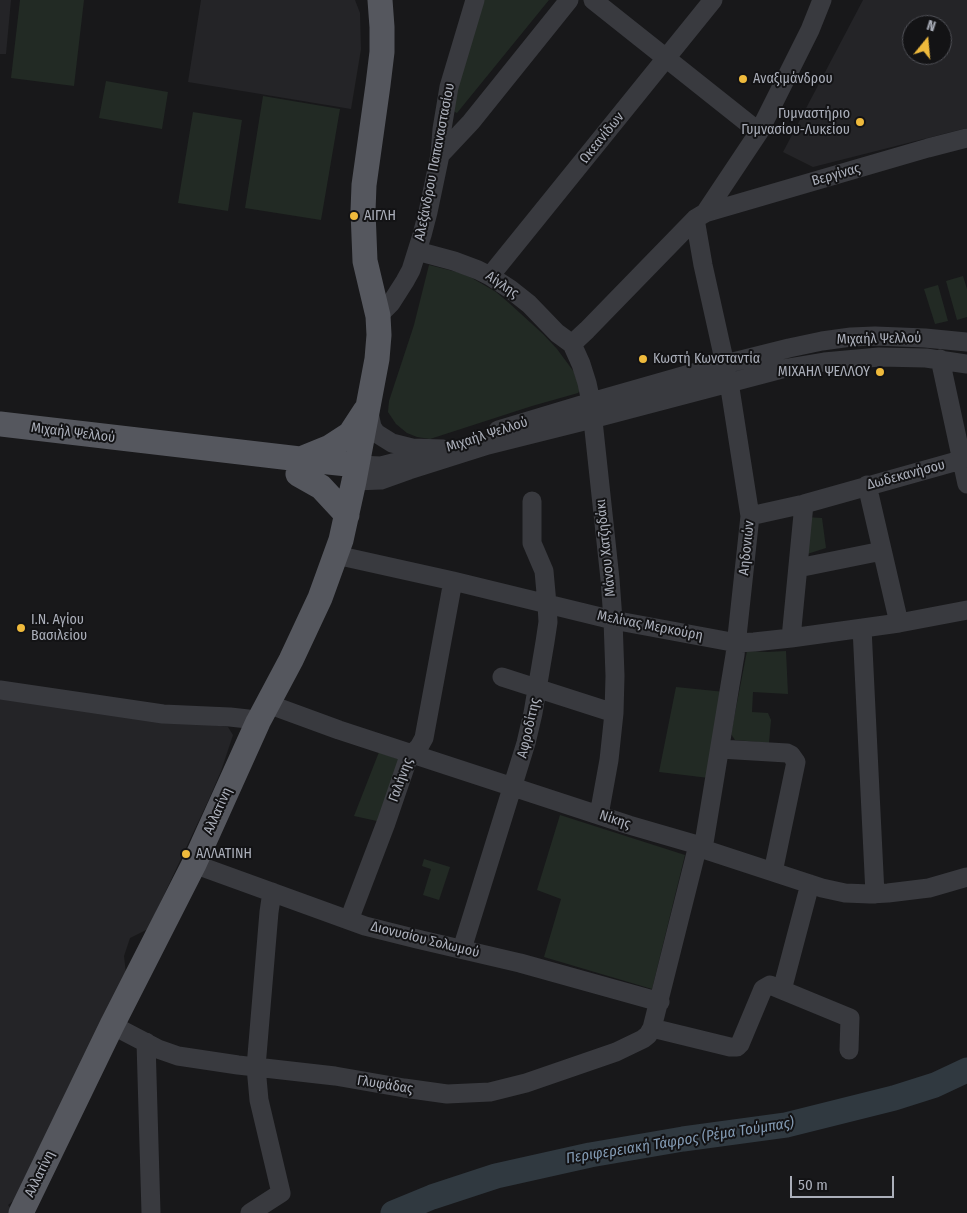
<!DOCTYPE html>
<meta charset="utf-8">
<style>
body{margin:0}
#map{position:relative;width:967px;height:1213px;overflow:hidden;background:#18181a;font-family:"Fira Sans Condensed",sans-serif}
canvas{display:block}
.north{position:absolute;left:902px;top:15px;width:50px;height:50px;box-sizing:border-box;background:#131315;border:1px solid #505157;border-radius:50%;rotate:17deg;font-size:14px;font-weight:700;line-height:20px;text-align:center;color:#abafba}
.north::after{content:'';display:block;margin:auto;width:18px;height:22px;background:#efba3c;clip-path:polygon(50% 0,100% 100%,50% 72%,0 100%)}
.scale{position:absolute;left:790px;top:1176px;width:104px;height:22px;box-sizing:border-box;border:2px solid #abafba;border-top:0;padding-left:6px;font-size:15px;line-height:18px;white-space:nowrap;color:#abafba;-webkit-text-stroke:4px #131315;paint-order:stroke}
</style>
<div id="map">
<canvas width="967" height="1213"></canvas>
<div class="north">N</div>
<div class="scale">50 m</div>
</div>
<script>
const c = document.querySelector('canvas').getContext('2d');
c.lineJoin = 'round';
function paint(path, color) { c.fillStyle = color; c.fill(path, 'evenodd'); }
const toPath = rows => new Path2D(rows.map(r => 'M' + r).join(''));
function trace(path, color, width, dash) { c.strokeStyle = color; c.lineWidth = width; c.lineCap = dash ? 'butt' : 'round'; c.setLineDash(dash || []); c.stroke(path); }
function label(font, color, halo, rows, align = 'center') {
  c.font = font + ' "Fira Sans Condensed",sans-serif'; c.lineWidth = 4; c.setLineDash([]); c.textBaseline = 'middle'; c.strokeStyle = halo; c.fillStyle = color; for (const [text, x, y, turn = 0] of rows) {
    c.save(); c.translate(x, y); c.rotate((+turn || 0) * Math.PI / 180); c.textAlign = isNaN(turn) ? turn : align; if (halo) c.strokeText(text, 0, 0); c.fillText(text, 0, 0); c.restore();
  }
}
const built = toPath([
 [0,0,11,0,6,54,0,54],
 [201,0,355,0,360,13,361,49,351,109,188,82],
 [863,0,967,0,967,128,813,167,783,152],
 [912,25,942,25,942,55,912,55],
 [0,695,228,727,233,735,221,771,209,799,148,929,130,938,124,956,126,974,17,1198,8,1205,12,1210,11,1213,0,1213]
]);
const green = toPath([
 [20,0,84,0,74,86,11,78],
 [479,0,549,0,457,113,451,110],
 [106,81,168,92,162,129,99,118],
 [263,96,340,109,321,220,245,208],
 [193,112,242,120,228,211,178,203],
 [429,265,461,273,472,278,496,292,509,303,543,334,557,349,574,372,580,390,578,393,532,406,430,439,417,437,407,433,396,424,388,412,389,401,414,325],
 [963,276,967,289,967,317,957,320,946,281],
 [938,285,948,321,935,324,924,289],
 [805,517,822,518,826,548,801,556],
 [747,651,767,652,786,651,788,694,753,692,752,712,768,713,771,720,769,743,735,740,731,734],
 [676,687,725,692,709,778,659,772],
 [379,752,403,761,386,823,354,816],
 [560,815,685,855,652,989,544,957,561,899,537,890],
 [424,859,450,867,439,900,423,895,431,869,422,866]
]);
const river = toPath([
 [393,1213,432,1197,496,1176,590,1155,683,1139,786,1125,894,1098,935,1085,967,1070]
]);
const minor = toPath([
 [593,0,759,132],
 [440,155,471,122,569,0],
 [705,213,928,148,967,138],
 [695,219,703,265,729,382,750,516,735,655,703,849],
 [417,251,454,261,478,270,490,276,510,289,529,304,557,333,572,344],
 [490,276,713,0],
 [378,316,391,303,405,281,411,270,422,235,428,212,440,155,442,129,449,87,475,0],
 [572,344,581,364,587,383,591,402,610,579,613,620,615,676,614,713,609,760,599,815],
 [572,344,587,330,695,219,705,213,759,132,810,30,822,0],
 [940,359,967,484],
 [368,408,372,427,376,433,392,443,412,448,443,449],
 [498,430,591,402,725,364,789,348,822,341,851,337,875,336,925,338,967,342],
 [357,465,381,466,408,459],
 [354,481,381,480,409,470,488,445,592,419,782,369,824,362,879,357,926,358,967,364],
 [867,485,899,623],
 [750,516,804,504,961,460],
 [336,555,453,581,613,620,737,643,754,642,791,638,899,623,967,610],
 [798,568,882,551],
 [862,628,875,894],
 [791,638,804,504],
 [502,677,614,713],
 [0,690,163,714,230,717,248,719,258,722],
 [268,704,339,730,629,825,698,845,703,849,822,888,845,893,870,894,888,893,929,888,967,877],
 [720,749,787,753,791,755,796,762,773,872],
 [698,845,652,1028,730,1047,737,1047,740,1044,763,989,770,985,782,990,810,884],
 [194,864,365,926,417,939,520,963,660,1002],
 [349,920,386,823,410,753,415,751,419,747,424,738,453,581],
 [462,949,526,743,533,713,545,642,548,622,547,604,544,571,532,543,532,501],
 [782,990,850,1018,849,1050],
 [112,1025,158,1049,178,1056,238,1065,335,1076,404,1088,447,1094,490,1092,526,1083,616,1052,643,1039,648,1035,652,1028],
 [146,1042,151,1213],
 [250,1213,281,1193,259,1100,256,1067,269,912,272,892]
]);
const major = toPath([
 [0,424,300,459,357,465],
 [303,458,330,447,350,434,365,411],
 [298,474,321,487,347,515],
 [21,1213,112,1025,194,864,258,722,291,660,320,598,341,540,354,481,377,359,379,335,378,316,365,261,363,211,364,185,378,85,382,52,382,27,380,0]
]);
const markers = [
 [743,79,5,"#efba3c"],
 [860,122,5,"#efba3c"],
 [354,216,5,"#efba3c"],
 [643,359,5,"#efba3c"],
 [880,372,5,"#efba3c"],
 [21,628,5,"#efba3c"],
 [186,854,5,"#efba3c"]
];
const poiNames = [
 ["Αναξιμάνδρου",753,79],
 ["Γυμναστήριο",850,114,"right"],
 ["Γυμνασίου-Λυκείου",850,130,"right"],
 ["ΑΙΓΛΗ",364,216],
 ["Κωστή Κωνσταντία",653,359],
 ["ΜΙΧΑΗΛ ΨΕΛΛΟΥ",870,372,"right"],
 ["Ι.Ν. Αγίου",31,620],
 ["Βασιλείου",31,636],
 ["ΑΛΛΑΤΙΝΗ",196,854]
];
const streetNames = [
 ["Ωκεανίδων",602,138,-51],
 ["Αλεξάνδρου Παπαναστασίου",435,162,-79],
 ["Βεργίνας",836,175,-16],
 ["Αίγλης",502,285,34],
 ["Μιχαήλ Ψελλού",879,339,-1],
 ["Μιχαήλ Ψελλού",73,433,7],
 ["Μιχαήλ Ψελλού",487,435,-18],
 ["Δωδεκανήσου",906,475,-15],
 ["Μάνου Χατζηδάκι",606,548,-96],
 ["Αηδονιών",747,548,-84],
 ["Μελίνας Μερκούρη",650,626,11],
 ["Αφροδίτης",529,728,-77],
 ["Γαλήνης",401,780,-70],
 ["Αλλατίνη",218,811,-66],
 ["Νίκης",615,820,18],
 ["Διονυσίου Σολωμού",425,940,14],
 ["Γλυφάδας",385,1085,9],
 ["Αλλατίνη",40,1174,-64]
];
const waterNames = [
 ["Περιφερειακή Τάφρος (Ρέμα Τούμπας)",680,1141,-9]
];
paint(built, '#242427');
paint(green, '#222a24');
trace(river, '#303940', 25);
trace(minor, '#393a3f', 19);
trace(major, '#55575e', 25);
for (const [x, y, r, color] of markers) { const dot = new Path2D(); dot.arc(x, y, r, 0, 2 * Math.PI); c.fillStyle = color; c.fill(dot); trace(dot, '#131315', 2); }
label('14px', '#abafba', '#131315', poiNames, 'left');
label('14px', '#abafba', '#131315', streetNames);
label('italic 15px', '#839bb4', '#131315', waterNames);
</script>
